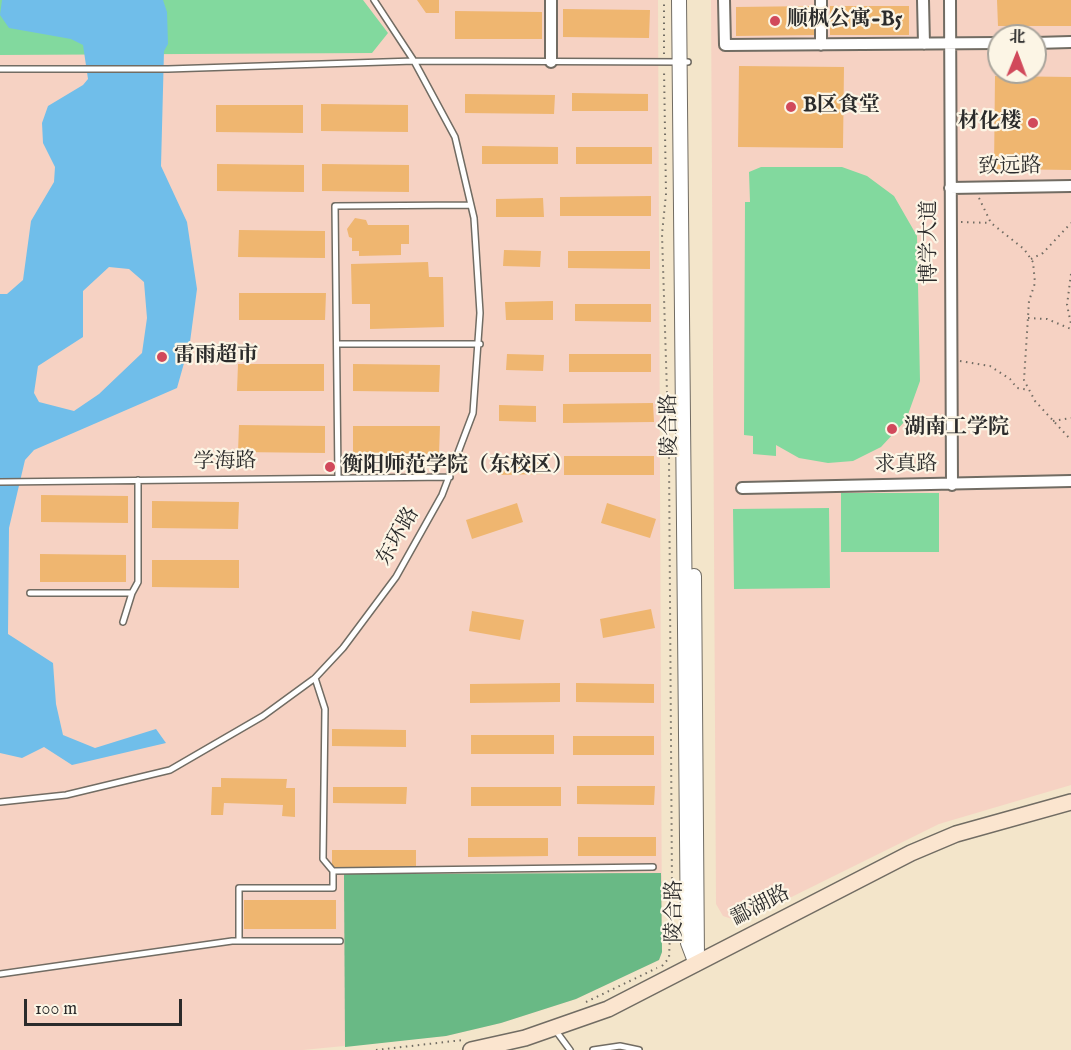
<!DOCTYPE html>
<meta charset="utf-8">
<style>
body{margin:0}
#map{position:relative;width:1071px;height:1050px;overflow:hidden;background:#f3e5ca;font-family:"IM FELL English","Noto Serif SC",serif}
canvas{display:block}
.north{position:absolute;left:987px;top:24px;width:60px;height:60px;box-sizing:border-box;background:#fcf5e5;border:2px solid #a8a49b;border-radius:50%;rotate:1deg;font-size:16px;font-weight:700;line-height:24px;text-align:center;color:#2b2b2b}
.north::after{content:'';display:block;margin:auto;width:21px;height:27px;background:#d1495b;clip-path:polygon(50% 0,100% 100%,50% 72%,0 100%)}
.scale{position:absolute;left:24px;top:999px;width:158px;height:27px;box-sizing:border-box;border:3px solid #2b2b2b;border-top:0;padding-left:8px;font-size:18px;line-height:21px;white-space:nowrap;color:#2b2b2b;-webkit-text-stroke:4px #fcf5e5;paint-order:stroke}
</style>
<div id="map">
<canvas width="1071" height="1050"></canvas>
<div class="north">北</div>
<div class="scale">100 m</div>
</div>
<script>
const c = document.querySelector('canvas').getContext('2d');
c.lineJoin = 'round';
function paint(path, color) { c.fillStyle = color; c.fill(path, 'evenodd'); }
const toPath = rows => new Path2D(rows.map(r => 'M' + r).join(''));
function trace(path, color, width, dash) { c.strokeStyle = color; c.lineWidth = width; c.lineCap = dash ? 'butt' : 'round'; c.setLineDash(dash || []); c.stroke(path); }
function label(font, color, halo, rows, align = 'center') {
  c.font = font + ' "IM FELL English","Noto Serif SC",serif'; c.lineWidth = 4.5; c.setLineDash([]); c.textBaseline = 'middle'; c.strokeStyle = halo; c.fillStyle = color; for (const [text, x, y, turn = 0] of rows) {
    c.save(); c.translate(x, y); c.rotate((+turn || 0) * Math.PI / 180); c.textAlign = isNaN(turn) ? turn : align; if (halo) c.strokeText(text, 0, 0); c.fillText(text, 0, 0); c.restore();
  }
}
const built = toPath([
 [0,0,658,0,662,952,659,960,576,999,501,1023,446,1036,303,1050,0,1050],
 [711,0,1071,0,1071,785,939,824,741,922,723,916,716,904],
 [999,36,1035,36,1035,72,999,72]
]);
const green = toPath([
 [0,0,363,0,388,33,372,53,0,55],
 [761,167,842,167,867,176,894,196,917,236,920,381,906,420,881,447,853,461,828,463,799,458,776,445,776,456,753,454,753,436,744,435,745,202,750,202,749,172],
 [841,493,939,493,939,552,841,552],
 [829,508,830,588,734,589,733,509]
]);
const forest = toPath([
 [661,873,662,952,659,960,576,999,501,1023,446,1036,345,1047,344,874]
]);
const water = toPath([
 [2,0,163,0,167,12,168,44,164,51,161,166,187,222,197,289,190,342,177,388,34,450,25,460,9,528,8,634,53,663,56,704,63,735,95,748,156,729,166,743,72,765,44,747,22,758,0,753,0,294,7,294,23,280,31,221,54,182,55,167,43,143,42,123,48,106,83,85,88,79,83,45,71,39,9,28,0,15],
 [109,267,129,269,144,282,147,318,142,353,99,394,74,411,39,402,34,393,38,366,83,337,83,291]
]);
const building = toPath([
 [417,0,439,0,439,13,426,13],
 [997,0,1071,0,1071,26,998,26],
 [815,6,815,35,736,36,736,7],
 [830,6,909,6,909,35,830,35],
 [563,9,650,10,649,38,563,37],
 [455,11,542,12,542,39,455,39],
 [739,66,844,67,843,148,738,147],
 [995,76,1071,77,1071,170,994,169],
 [572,93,648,94,648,111,572,111],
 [465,94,555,95,554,114,465,113],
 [321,104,408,105,408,132,321,131],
 [216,105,303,105,303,133,216,132],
 [482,146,558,147,558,164,482,164],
 [576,147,652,147,652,164,576,164],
 [217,164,304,165,304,192,217,191],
 [322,164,409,165,409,192,322,191],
 [651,196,651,216,560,216,560,197],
 [543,198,544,217,496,217,496,199],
 [355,218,366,220,368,225,409,225,409,244,401,244,401,255,359,256,359,251,352,251,352,238,349,237,347,229],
 [239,230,325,231,325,258,238,257],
 [504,250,541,251,540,267,503,266],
 [568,251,650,251,650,269,568,268],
 [428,262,429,277,443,277,444,327,370,329,370,304,352,304,351,264],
 [239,293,326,293,325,320,239,320],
 [553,301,553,320,506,320,505,302],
 [575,304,651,304,651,322,575,321],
 [507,354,544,355,543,371,506,370],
 [569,354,651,354,651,372,569,372],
 [238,364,324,364,324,391,237,391],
 [353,364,440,365,439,392,353,391],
 [653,403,654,422,563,423,563,404],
 [499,405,536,406,536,422,499,421],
 [239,425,325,426,325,453,238,452],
 [353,426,440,426,439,454,353,453],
 [543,456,543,474,496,475,496,457],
 [564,456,654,456,654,475,564,475],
 [41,495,128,496,128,523,41,522],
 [152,501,239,502,238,529,152,528],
 [517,503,523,522,472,539,466,520],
 [607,503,656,519,650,538,601,523],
 [40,554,126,555,126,582,40,582],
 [152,560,239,560,239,588,152,587],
 [651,609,655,628,603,638,600,619],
 [472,611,524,620,520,640,469,631],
 [560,683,560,702,470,703,470,684],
 [576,683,654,684,654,703,576,702],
 [332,729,406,730,406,747,332,746],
 [471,735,554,735,554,754,471,754],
 [573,736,654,736,654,755,573,755],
 [221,778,287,779,286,788,295,788,295,817,282,816,283,805,224,803,223,815,211,815,212,787,221,787],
 [577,786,655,786,654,805,577,804],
 [333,787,407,787,406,804,333,803],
 [471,787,561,787,561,806,471,806],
 [578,837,656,837,656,856,578,856],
 [468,838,548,838,548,856,468,857],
 [332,850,416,850,416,867,332,867],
 [244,900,336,900,336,929,244,929]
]);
const path = toPath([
 [664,54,664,0],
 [979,198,991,223,1024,249,1033,262,1035,283,1029,301,1024,380,1035,401,1071,440],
 [961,222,991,223],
 [1031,259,1043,253,1071,223],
 [1071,274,1067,305,1071,324],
 [1028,318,1047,319,1071,329],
 [960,361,990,366,1010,379,1017,388,1029,390],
 [1053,421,1071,418],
 [662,966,669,958,672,885,669,456,662,234,666,194,664,69],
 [586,1002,657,968],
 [376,1050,463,1040]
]);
const service = toPath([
 [0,69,168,69,414,61,688,62],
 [338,344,480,344],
 [338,478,335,206,471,205],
 [0,482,450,477],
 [30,593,132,593,138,582,138,480],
 [123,622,132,593],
 [315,678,325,709,323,859,333,871],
 [0,802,66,795,170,770,263,716,315,678,343,648,396,577,442,495,473,413,480,313,474,218,455,137,414,61,374,0],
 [239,941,239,888,333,888,333,871,653,867],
 [0,974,232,941,340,941],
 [556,1031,570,1050],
 [593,1050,620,1046,639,1050]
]);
const minor = toPath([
 [551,0,551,62],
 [724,0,725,45,999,43],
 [821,0,821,45],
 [923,0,924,44],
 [950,0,952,485],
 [1035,43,1071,42],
 [950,188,1071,186],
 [742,488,1071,481]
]);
const tertiary = toPath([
 [679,0,688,943,696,964],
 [694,576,697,959]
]);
const secondary = toPath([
 [471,1050,525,1038,608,1009,911,853,956,834,1071,802]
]);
const markers = [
 [775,21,6,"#d1495b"],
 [791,107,6,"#d1495b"],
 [1033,123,6,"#d1495b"],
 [162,357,6,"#d1495b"],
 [892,429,6,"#d1495b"],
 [330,467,6,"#d1495b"]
];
const poiNames = [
 ["顺枫公寓-B5",787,21],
 ["B区食堂",803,107],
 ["材化楼",1021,123,"right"],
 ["雷雨超市",174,357],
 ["湖南工学院",904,429],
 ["衡阳师范学院（东校区）",342,467]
];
const streetNames = [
 ["致远路",1010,168,-1],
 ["博学大道",931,242,-90],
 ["陵合路",671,425,-91],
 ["学海路",225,463,-1],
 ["求真路",906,466,-1],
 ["东环路",399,537,-60],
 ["酃湖路",761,907,-27],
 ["陵合路",676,911,-90]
];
paint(built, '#f6d2c3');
paint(green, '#82d99e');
paint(forest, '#69b985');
paint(water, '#70beea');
paint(building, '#efb670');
trace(service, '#716c63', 8);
trace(minor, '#716c63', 14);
trace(tertiary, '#716c63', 16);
trace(secondary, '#716c63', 18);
trace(path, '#716c63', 2, [1.5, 4.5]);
trace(service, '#fff', 5);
trace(minor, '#fff', 10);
trace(tertiary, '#fff', 14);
trace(secondary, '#fbe5cf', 15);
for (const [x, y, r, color] of markers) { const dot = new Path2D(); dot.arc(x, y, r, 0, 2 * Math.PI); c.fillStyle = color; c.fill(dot); trace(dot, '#fcf5e5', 2); }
label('bold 21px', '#2b2b2b', '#fcf5e5', poiNames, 'left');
label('21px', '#2b2b2b', '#fcf5e5', streetNames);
</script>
